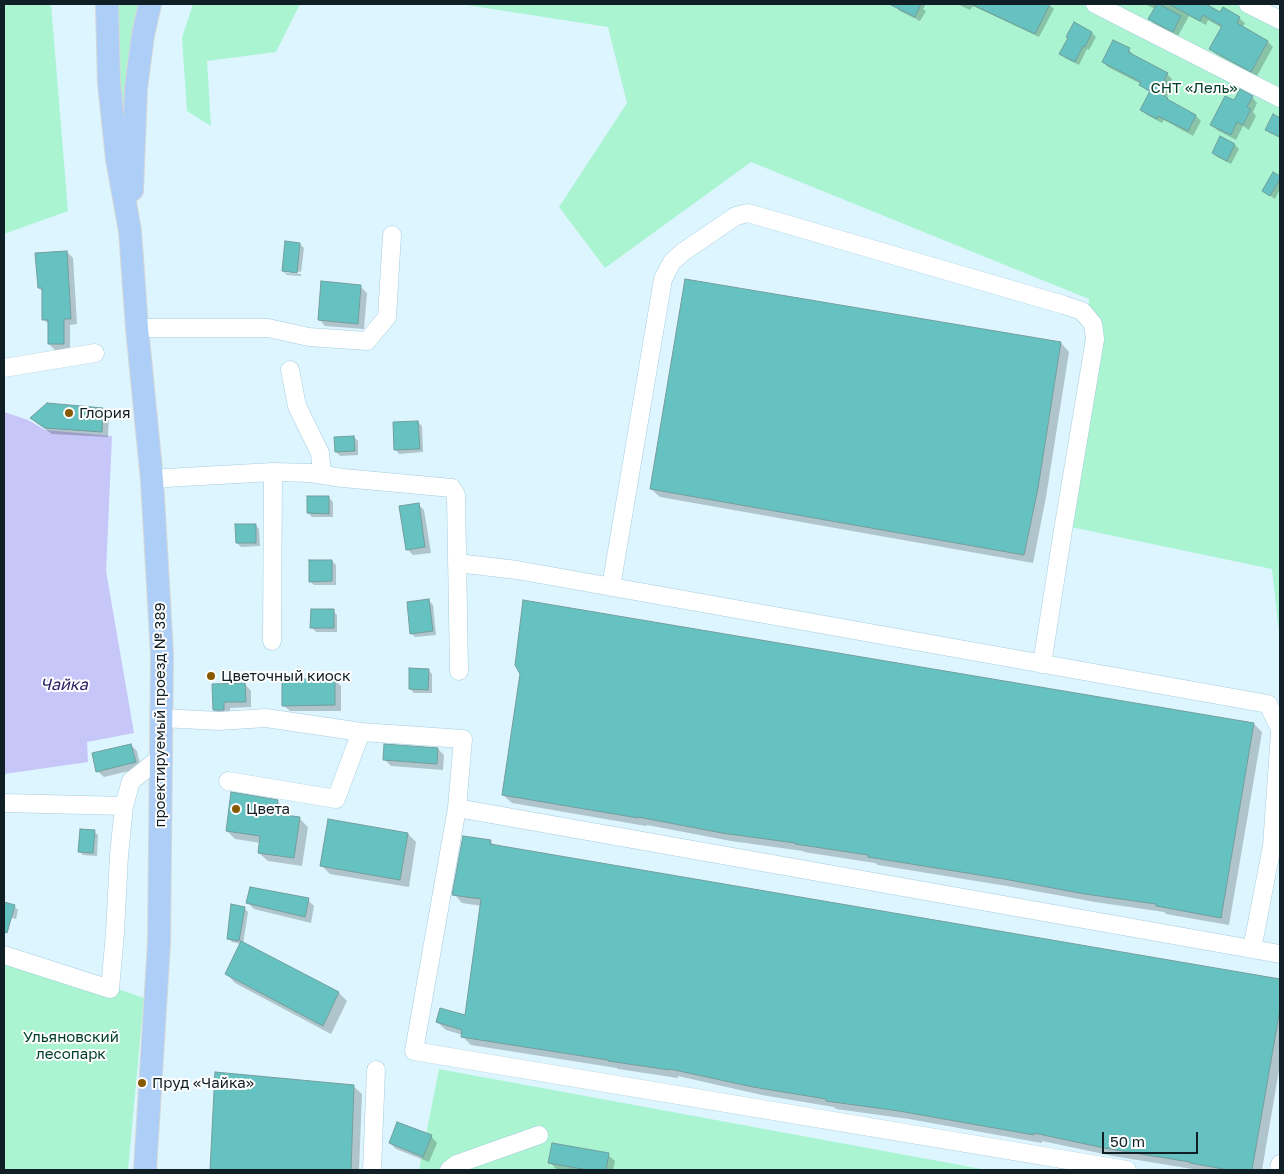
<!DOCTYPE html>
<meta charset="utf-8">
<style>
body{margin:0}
#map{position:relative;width:1284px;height:1174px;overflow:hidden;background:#dcf5ff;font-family:"Golos Text",sans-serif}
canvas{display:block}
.frame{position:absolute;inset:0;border:5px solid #0f1f25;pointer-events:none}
.scale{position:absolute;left:1102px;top:1132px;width:96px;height:22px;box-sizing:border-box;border:2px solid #0f1f25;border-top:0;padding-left:6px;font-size:15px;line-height:18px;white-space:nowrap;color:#0f1f25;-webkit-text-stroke:4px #fdfdfd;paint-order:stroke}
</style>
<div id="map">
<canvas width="1284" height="1174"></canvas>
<div class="frame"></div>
<div class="scale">50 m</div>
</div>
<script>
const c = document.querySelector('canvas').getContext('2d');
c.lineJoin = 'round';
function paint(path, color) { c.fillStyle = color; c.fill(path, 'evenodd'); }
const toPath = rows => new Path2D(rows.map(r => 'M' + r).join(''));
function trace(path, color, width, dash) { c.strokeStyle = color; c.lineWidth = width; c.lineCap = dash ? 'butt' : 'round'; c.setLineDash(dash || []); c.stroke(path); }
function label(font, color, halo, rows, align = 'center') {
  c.font = font + ' "Golos Text",sans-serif'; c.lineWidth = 4; c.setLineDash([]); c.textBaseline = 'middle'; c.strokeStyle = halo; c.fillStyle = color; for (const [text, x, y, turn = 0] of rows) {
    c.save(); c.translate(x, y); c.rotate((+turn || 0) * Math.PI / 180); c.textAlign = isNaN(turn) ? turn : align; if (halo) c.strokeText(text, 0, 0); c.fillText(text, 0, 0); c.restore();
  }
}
const green = toPath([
 [4,4,51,4,68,211,4,234],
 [119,4,138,4,128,58,122,122,119,59],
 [193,4,300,4,276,52,207,61,211,126,187,111,182,38],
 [460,4,1237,4,1280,26,1280,642,1272,569,1066,526,1089,299,751,162,605,268,559,207,627,103,608,27],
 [4,950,144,998,128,1170,4,1170],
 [439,1069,987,1170,419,1170]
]);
const water = toPath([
 [4,412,28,420,45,430,112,436,106,571,134,733,87,742,88,762,4,774]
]);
const shadow = toPath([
 [896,4,926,4,923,9,926,11,920,21,900,11,895,6],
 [957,4,1027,4,1031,6,1033,4,1048,4,1054,9,1039,37,973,6,970,10],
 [1145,4,1203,4,1221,13,1239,18,1245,23,1242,28,1268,42,1273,47,1257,76,1216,54,1211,49,1222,28,1208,20,1206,25,1189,16,1178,36,1155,24,1150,19,1155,9],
 [1074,24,1092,33,1096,37,1089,50,1087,49,1079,65,1065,58,1061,54,1069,38],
 [1129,50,1134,55,1133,56,1167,74,1172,79,1169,85,1172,88,1166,98,1171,103,1196,116,1201,121,1193,136,1164,120,1162,123,1147,115,1142,110,1151,92,1146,90,1141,84,1108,67,1103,62],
 [1252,97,1257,103,1253,112,1256,116,1249,130,1243,126,1236,140,1217,130,1212,125,1235,102],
 [1273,115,1280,119,1280,138,1270,133,1266,129],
 [1221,138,1235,145,1239,149,1231,164,1217,157,1213,153],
 [1273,174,1280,178,1280,189,1275,199,1268,194],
 [300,244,304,248,301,272,286,270,286,273,301,274,301,276,287,275,283,271],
 [67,252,73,258,77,324,70,325,70,350,55,350,49,344,49,325,44,319,43,292,39,288],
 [323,283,361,287,367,293,364,329,325,326,319,319],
 [1061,343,1069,352,1046,497,1033,563,660,497,651,489],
 [102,409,109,416,108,437,52,434,38,424,32,418],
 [418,422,422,426,423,452,399,454,396,450],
 [354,437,358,441,358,455,340,456,336,452],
 [329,498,333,502,333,517,312,517,308,513],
 [418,504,424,510,431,553,413,555,407,549],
 [255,525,259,529,260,546,241,547,237,543],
 [332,561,336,565,336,585,314,585,310,581],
 [429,601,433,605,436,635,415,637,411,633],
 [333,611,337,615,337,632,316,632,312,628],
 [428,670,432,674,432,693,414,693,410,689],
 [299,679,300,680,335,680,341,686,341,711,290,711,283,705],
 [245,684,251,691,251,707,230,708,230,716,220,716,214,710],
 [1254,724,1262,732,1229,925,1166,914,1164,912,1095,902,1013,887,878,865,875,863,804,852,803,851,731,841,647,825,646,826,512,803,503,795],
 [131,745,137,751,141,768,104,777,97,771],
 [438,749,444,755,443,770,391,766,384,759],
 [277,801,286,810,285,816,299,818,308,827,302,866,268,861,259,853,261,843,235,839,227,831],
 [94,832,98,835,97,856,83,855,79,851],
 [408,834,416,842,409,887,330,874,322,866],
 [490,841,495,846,1280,980,1280,1064,1262,1170,1199,1170,1113,1156,1042,1141,1042,1143,909,1119,836,1109,834,1107,762,1095,678,1076,678,1078,618,1069,617,1068,471,1045,463,1037,463,1035,446,1030,437,1022,466,1017,482,906,462,903,454,894],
 [308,900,314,906,311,923,254,909,248,903],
 [4,903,14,906,18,910,16,919,4,915],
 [244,908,248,912,243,944,339,993,347,1001,331,1034,235,983,227,974,242,944,232,942,228,938],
 [217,1073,353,1086,362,1094,359,1170,211,1170],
 [431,1136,437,1143,429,1162,396,1149,390,1143],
 [608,1155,615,1161,613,1170,564,1170,556,1169,550,1162]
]);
const building = toPath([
 [889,4,921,4,915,17,889,4],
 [971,4,1050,4,1035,34,971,4],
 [1157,4,1159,4,1181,16,1173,32,1148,19,1157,4],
 [1169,4,1206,4,1220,12,1223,7,1240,17,1237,23,1268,41,1251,72,1209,49,1222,26,1203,15,1200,21,1169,4],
 [1074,22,1092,32,1085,47,1083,46,1075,62,1059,54,1068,38,1066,37,1074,22],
 [1113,40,1130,48,1128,52,1168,73,1164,80,1167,82,1161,94,1168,98,1167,99,1196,115,1188,131,1158,116,1157,119,1140,110,1150,91,1139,85,1141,82,1102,62,1113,40],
 [1240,89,1253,96,1247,107,1251,109,1243,125,1237,122,1231,135,1210,125,1225,96,1234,100,1240,89],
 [1273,114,1280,118,1280,137,1265,130,1273,114],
 [1220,136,1235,144,1227,161,1212,153,1220,136],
 [1273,172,1280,176,1280,179,1270,196,1262,191,1273,172],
 [285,241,300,243,297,273,282,271,285,241],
 [67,251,71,319,64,319,64,344,48,344,48,320,42,320,42,288,38,288,35,253,67,251],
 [685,279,1061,342,1038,488,1024,555,650,489,685,279],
 [321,281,361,285,358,324,318,320,321,281],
 [47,403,103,408,102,432,45,428,30,418,47,403],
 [418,421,420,449,394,450,393,422,418,421],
 [354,436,355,451,335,452,334,437,354,436],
 [307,496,329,496,329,514,307,513,307,496],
 [419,503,425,547,406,550,399,506,419,503],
 [235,524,256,524,256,543,236,543,235,524],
 [309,560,332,560,332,581,309,582,309,560],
 [429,599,433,631,410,634,407,602,429,599],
 [523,600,1254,723,1221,918,1156,906,1156,904,1085,894,1004,879,868,857,868,855,795,844,795,843,722,833,638,817,638,818,502,795,520,674,515,665,523,600],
 [311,609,334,609,334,628,310,628,311,609],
 [409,668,429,669,428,690,409,689,409,668],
 [299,677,299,679,335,679,335,705,282,706,282,678,299,677],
 [245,683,246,702,224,702,224,710,213,710,212,684,245,683],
 [131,744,136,762,96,772,92,753,131,744],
 [384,744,438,748,437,764,383,760,384,744],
 [231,792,278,800,276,814,300,817,294,858,258,853,260,836,226,831,231,792],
 [328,819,408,833,400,880,320,866,328,819],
 [80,829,95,830,93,853,78,852,80,829],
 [463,836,491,840,490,844,1280,979,1280,1009,1252,1170,1229,1170,1190,1163,1190,1162,1104,1148,1034,1133,1034,1135,899,1111,826,1101,826,1099,753,1087,670,1069,670,1070,608,1061,608,1060,461,1037,462,1030,436,1022,440,1008,465,1015,481,899,452,895,463,836],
 [250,887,309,898,305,917,246,903,250,887],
 [4,902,15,905,7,933,4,932,4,902],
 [231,904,245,907,239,941,227,939,231,904],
 [241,941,339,992,323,1026,225,974,241,941],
 [215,1072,354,1085,351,1170,210,1170,215,1072],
 [397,1122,432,1135,423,1157,389,1143,397,1122],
 [552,1143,609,1153,606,1170,588,1170,548,1163,552,1143]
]);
const minor = toPath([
 [1095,4,1280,98],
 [1248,4,1280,20],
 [137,328,268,328,309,337,367,341,387,317,392,235],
 [4,368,95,353],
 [290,370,297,406,320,453,322,474],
 [152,480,166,478,273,472,310,473,343,478,452,488,456,495,459,671],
 [457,563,517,570,1268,704,1280,729],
 [611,587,663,279,672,262,683,252,736,216,748,213,1064,305,1082,311,1093,324,1095,339,1063,530,1042,664],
 [272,641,273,472],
 [162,718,219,721,266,718,361,732,463,739,457,808,414,1051,1127,1170],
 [228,781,336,799,361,732],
 [4,803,124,806],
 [457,808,1280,954],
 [1252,949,1272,846,1280,733],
 [4,955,110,989,115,933,119,855,124,806,131,781,161,757],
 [372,1170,376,1070],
 [449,1170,457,1164,539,1135],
 [1279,1170,1280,1164]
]);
const major = toPath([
 [107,4,109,83,117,159,130,231,137,328,152,480,162,654,159,943,145,1170],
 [132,190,136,88,143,35,150,4]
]);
const markers = [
 [69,413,5,"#885900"],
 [211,676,5,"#885900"],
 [236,809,5,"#885900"],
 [142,1083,5,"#885900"]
];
const parkNames = [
 ["СНТ «Лель»",1194,88],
 ["Ульяновский",71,1037],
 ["лесопарк",71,1054]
];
const poiNames = [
 ["Глория",79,413],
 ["Цветочный киоск",221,676],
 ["Цвета",246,809],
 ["Пруд «Чайка»",152,1083]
];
const streetNames = [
 ["проектируемый проезд № 389",160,715,-90]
];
const waterNames = [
 ["Чайка",64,685]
];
paint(green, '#aaf4d1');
paint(water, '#c6c6f9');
paint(shadow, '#0003');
paint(building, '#66c2c1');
trace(building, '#719e9d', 1);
trace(minor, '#a4cdde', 19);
trace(major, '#d4d7d8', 24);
trace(minor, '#fff', 18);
trace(major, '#adcef7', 22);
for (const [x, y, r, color] of markers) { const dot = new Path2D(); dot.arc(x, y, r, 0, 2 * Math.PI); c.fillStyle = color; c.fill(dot); trace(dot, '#fdfdfd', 2); }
label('15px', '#00402b', '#fdfdfd', parkNames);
label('15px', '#0f1f25', '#fdfdfd', poiNames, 'left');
label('15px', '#0f1f25', '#fdfdfd', streetNames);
label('italic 16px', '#2b2067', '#fdfdfd', waterNames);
</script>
